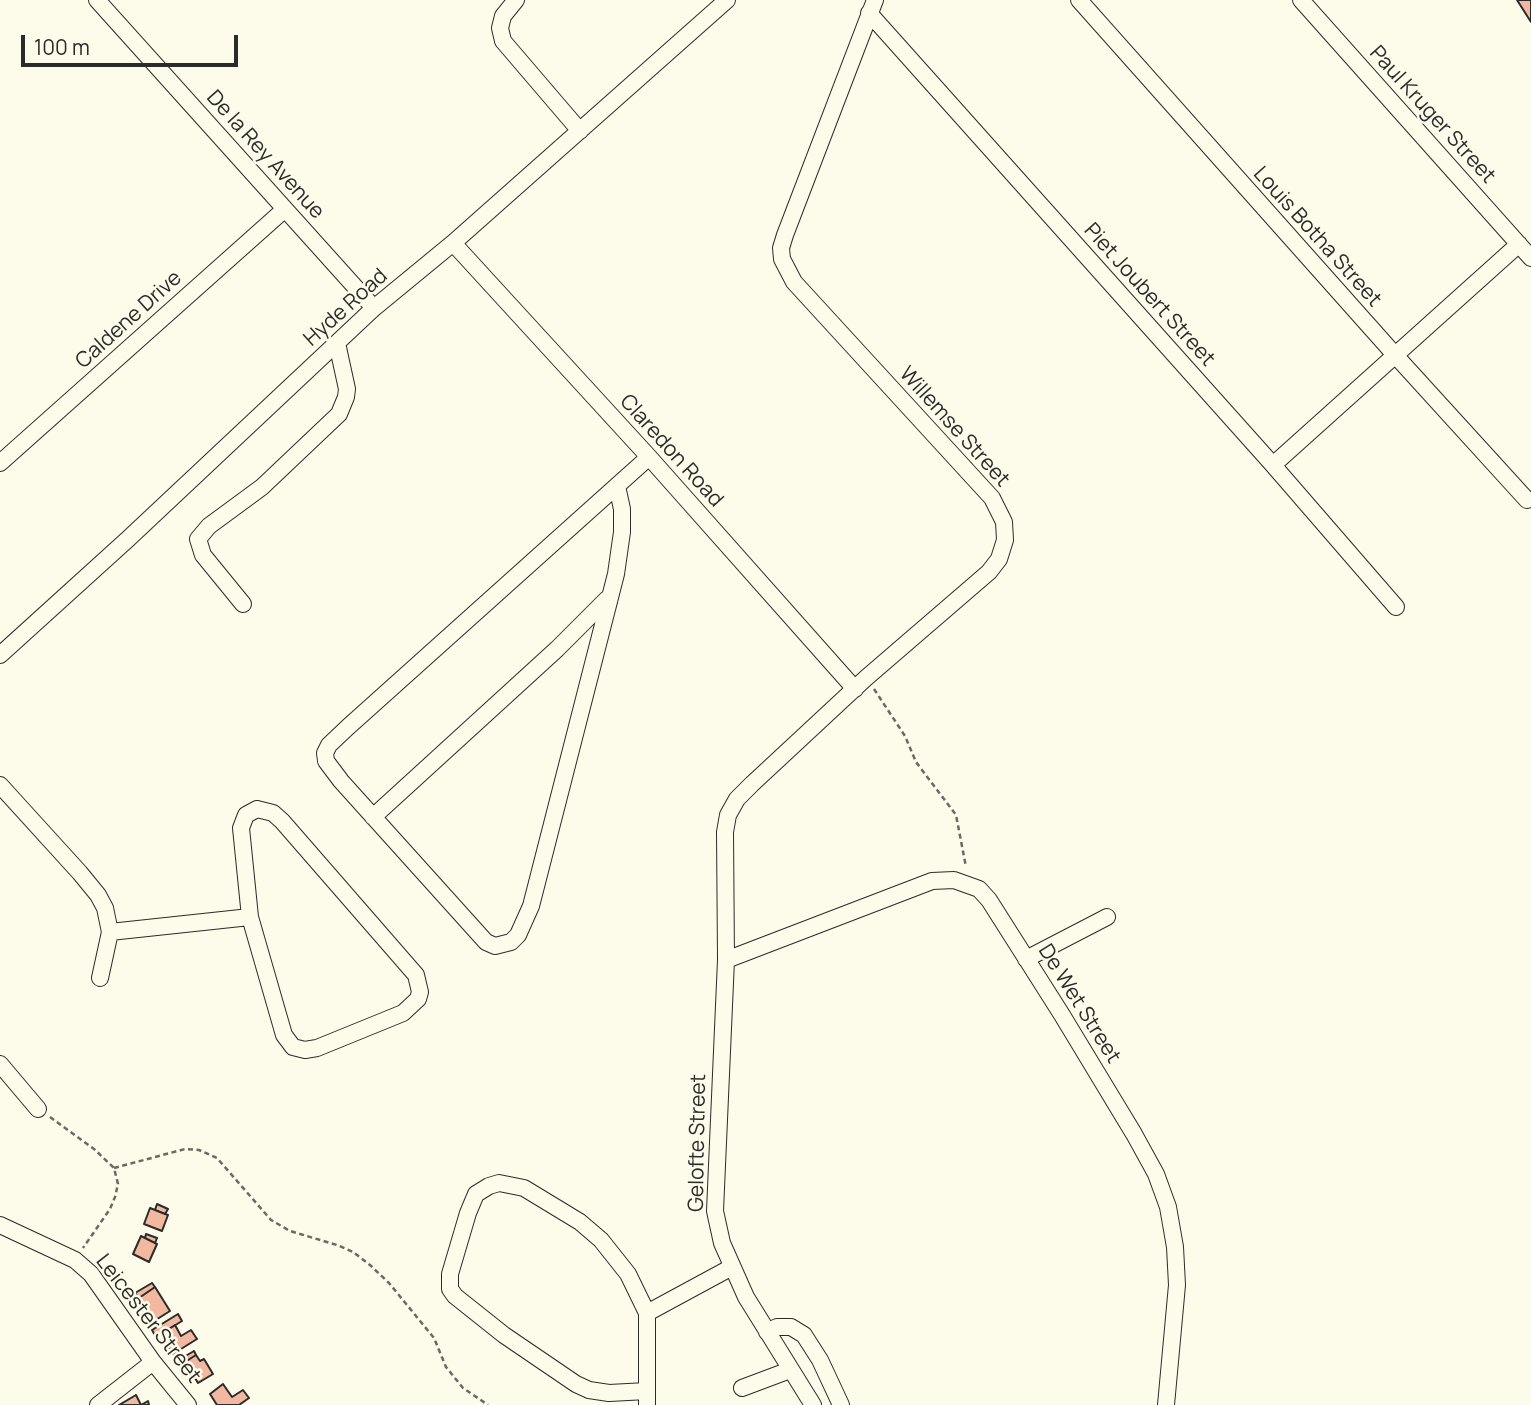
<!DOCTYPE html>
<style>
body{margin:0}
#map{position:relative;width:1531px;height:1405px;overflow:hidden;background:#fdfbea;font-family:Manrope,sans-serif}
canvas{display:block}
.scale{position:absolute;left:21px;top:35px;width:217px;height:32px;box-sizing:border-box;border:4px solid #2b2b2b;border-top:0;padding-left:9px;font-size:21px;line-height:24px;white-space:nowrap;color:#2b2b2b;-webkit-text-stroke:5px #fdfbea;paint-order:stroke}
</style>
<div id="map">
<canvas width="1531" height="1405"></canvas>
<div class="scale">100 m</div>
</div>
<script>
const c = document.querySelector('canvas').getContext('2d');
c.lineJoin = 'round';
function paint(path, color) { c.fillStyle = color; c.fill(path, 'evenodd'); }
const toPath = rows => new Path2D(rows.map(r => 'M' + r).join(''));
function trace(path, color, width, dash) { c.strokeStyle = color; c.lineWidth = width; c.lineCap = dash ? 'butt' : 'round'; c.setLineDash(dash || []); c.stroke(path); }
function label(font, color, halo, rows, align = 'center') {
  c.font = font + ' Manrope,sans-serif'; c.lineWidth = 5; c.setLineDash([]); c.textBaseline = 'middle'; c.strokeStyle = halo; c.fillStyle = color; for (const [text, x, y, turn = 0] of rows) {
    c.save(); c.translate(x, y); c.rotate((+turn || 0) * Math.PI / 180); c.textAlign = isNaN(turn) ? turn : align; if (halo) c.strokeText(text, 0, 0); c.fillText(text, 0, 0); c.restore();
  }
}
const building = toPath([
 [1517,0,1531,0,1531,22,1517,0],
 [157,1204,168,1209,165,1214,155,1210,157,1204],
 [150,1208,168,1215,162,1231,144,1224,150,1208],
 [146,1234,157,1238,155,1243,145,1238,146,1234],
 [141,1236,157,1244,149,1262,133,1254,141,1236],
 [152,1283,155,1287,139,1298,135,1293,152,1283],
 [155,1287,170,1311,151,1323,136,1300,155,1287],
 [178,1314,182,1321,156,1337,152,1330,178,1314],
 [175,1325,181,1336,191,1330,197,1339,173,1354,161,1334,175,1325],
 [194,1351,196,1355,185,1362,182,1358,194,1351],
 [196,1355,200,1361,204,1359,213,1374,198,1383,195,1378,190,1380,185,1370,189,1368,185,1362,196,1355],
 [223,1384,232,1397,243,1390,249,1398,239,1405,217,1405,210,1394,223,1384],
 [136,1395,141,1405,148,1401,149,1405,119,1405,136,1395]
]);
const path = toPath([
 [874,689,905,736,916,762,956,815,966,867],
 [50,1117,94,1149,114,1168,118,1184,115,1197,110,1209,83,1248],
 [114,1168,185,1149,199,1150,217,1158,271,1220,290,1231,337,1245,353,1252,370,1265,389,1283,434,1338,446,1367,463,1388,488,1405]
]);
const minor = toPath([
 [97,0,374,308],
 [516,0,503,16,500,28,503,41,580,131],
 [1079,0,1395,355,1527,500],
 [1301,0,1531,258],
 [869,13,1273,465,1396,607],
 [453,243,649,457,855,689],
 [0,463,285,209],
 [1273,465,1519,244],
 [617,486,622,509,622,532,616,574,531,906,518,935,511,942,495,946,486,942,341,781,326,761,325,753,329,745,348,727,649,457],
 [243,604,203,555,198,539,209,526,262,487,339,414,346,397,347,389,337,343],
 [0,655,128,539,374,308,453,243,727,0],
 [0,785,80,873,98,895,105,908,110,932,100,978],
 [257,809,273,813,282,821,416,975,420,992,418,999,403,1013,317,1048,305,1050,293,1047,284,1035,250,917,241,828,246,815,257,809],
 [373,817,557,649,607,599],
 [110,932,250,917],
 [1026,959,1107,917],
 [726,960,932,881,954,880,979,889,989,900,1062,1015,1134,1134,1156,1174,1168,1207,1175,1247,1177,1285,1166,1405],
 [0,1064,38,1109],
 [0,1225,75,1260,91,1274,153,1362,188,1405],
 [647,1313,732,1267],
 [767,1332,777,1327,791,1327,804,1335,820,1360,841,1405],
 [742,1388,790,1370],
 [647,1391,609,1393,589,1390,576,1384,504,1335,455,1296,450,1289,450,1274,468,1213,476,1194,489,1186,499,1183,524,1188,580,1222,601,1240,628,1274,647,1313,647,1405],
 [98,1405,153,1362],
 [813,1405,746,1297,722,1243,715,1211,726,960,725,832,728,815,737,799,752,784,866,678,989,572,999,559,1005,540,1004,522,992,498,794,282,782,259,781,248,785,235,875,0]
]);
const streetNames = [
 ["Paul Kruger Street",1432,115,48],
 ["De la Rey Avenue",265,155,48],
 ["Louis Botha Street",1317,237,48],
 ["Piet Joubert Street",1149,295,48],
 ["Hyde Road",346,308,-42],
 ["Caldene Drive",129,320,-42],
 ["Willemse Street",954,427,48],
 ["Claredon Road",671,451,48],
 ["De Wet Street",1079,1004,58],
 ["Gelofte Street",698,1143,-89],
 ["Leicester Street",148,1319,52]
];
paint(building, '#f2b8a0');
trace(building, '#2b2b2b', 2);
trace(minor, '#2b2b2b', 18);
trace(path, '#6a6964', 2.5, [5, 3.5]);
trace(minor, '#fdfbea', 16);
label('21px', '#2b2b2b', '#fdfbea', streetNames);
</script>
